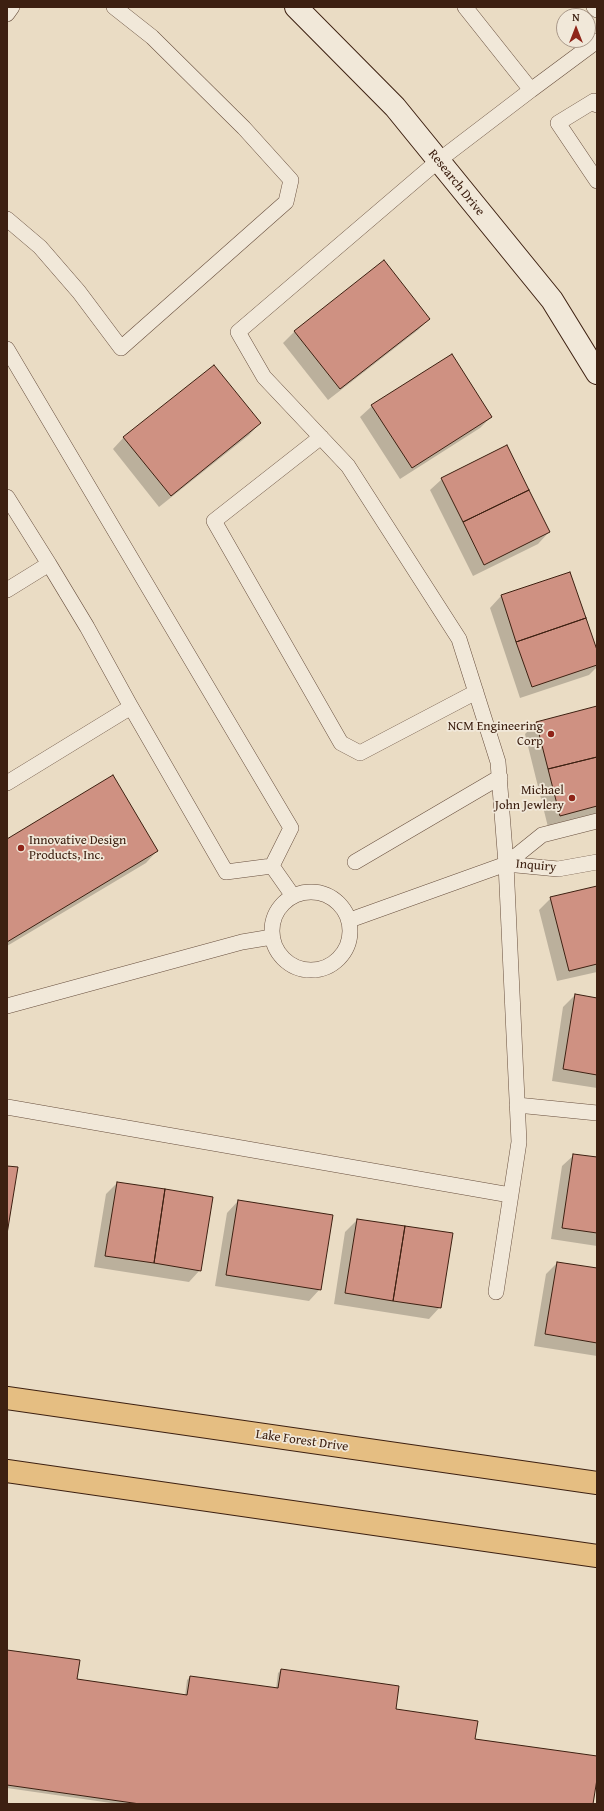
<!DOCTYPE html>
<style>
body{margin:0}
#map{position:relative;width:604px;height:1811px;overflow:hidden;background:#eadcc4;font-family:"Gentium Book Plus",serif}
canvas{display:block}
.frame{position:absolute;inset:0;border:8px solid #3d2011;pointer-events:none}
.north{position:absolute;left:556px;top:8px;width:40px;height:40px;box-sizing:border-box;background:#f1e8d9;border:1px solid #a99889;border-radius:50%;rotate:0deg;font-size:11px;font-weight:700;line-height:16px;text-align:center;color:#3d2011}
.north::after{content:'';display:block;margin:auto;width:14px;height:18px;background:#8f2418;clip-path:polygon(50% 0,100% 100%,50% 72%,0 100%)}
</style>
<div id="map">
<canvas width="604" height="1811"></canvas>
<div class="frame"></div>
<div class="north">N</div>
</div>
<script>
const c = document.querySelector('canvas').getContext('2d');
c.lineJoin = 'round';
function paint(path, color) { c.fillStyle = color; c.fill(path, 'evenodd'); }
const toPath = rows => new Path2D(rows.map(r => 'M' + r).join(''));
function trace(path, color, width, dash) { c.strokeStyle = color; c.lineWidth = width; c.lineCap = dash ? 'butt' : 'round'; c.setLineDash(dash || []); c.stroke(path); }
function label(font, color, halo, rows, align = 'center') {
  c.font = font + ' "Gentium Book Plus",serif'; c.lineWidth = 3.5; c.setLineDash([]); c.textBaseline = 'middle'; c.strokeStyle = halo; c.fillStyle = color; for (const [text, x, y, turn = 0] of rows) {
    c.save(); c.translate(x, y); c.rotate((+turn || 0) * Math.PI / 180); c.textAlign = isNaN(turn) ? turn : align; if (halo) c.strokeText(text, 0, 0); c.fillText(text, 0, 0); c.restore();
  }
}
const shadow = toPath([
 [429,319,418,330,328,400,283,343,294,332],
 [372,406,491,417,480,428,400,479,360,417],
 [260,423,249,435,159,507,113,449,124,437],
 [442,479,549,532,538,544,473,576,430,490],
 [570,573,597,653,597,667,589,675,520,698,490,608,501,596],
 [597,707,597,814,548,827,525,734,536,723],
 [7,840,157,851,146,863,7,946],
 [597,887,597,972,557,981,539,910,551,898],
 [575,995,597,999,597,1088,552,1081,563,1007],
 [574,1155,597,1158,597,1246,551,1239,562,1166],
 [117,1183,200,1270,189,1282,94,1267,106,1194],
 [238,1201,320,1289,309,1301,215,1286,227,1213],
 [357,1220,440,1307,429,1319,334,1304,345,1232],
 [557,1263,597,1269,597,1356,534,1346,546,1274],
 [7,1651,76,1680,185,1696,187,1680,190,1677,276,1689,278,1673,281,1670,395,1709,474,1739,597,1757,597,1771,592,1804,118,1804,7,1788]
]);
const building = toPath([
 [384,260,430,319,340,389,294,331,384,260],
 [452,354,492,417,412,468,371,405,452,354],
 [214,365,261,423,171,496,123,437,214,365],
 [507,445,529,490,463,522,441,478,507,445],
 [529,490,550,532,484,565,463,522,529,490],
 [570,572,586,618,516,642,501,595,570,572],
 [586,618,597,650,597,665,532,687,516,642,586,618],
 [597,706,597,757,548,769,536,722,597,706],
 [597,757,597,806,560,816,548,769,597,757],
 [113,775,158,851,7,942,7,839,113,775],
 [597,886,597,964,569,971,550,897,597,886],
 [575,994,597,998,597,1075,563,1069,575,994],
 [573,1154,597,1157,597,1233,562,1228,573,1154],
 [7,1166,18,1167,7,1234,7,1166],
 [117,1182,165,1189,154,1263,105,1256,117,1182],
 [165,1189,213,1197,201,1271,154,1263,165,1189],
 [238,1200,333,1215,321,1290,226,1275,238,1200],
 [357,1219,405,1226,393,1301,345,1293,357,1219],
 [405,1226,453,1233,441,1308,393,1301,405,1226],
 [557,1262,597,1268,597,1343,545,1334,557,1262],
 [7,1650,80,1660,77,1679,187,1695,190,1676,278,1688,281,1669,399,1686,396,1709,478,1721,475,1739,597,1756,597,1779,593,1804,140,1804,7,1785,7,1650]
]);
const lane = toPath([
 [465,7,531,90,438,161,238,332,264,377,348,466,459,639,498,762,506,864,519,1142,496,1292],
 [594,7,597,10],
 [7,14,12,7],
 [531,90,597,41],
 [597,105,594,101,558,123,597,181],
 [7,219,40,247,79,292,121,348,286,202,291,180,244,128,152,37,114,7],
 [7,349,291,828,272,866],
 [321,437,214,521,341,743,360,753,476,692],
 [7,497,49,564,7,590],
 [49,564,87,627,131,707],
 [7,783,131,707,226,872,272,866],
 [355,862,500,777],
 [506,864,558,869,597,862],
 [272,866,293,896],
 '272 931a39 39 0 1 1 78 0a39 39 0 1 1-78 0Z',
 [350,920,506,864,542,835,597,821],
 [7,1006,242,942,272,937],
 [517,1105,597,1113],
 [7,1107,510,1195]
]);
const secondary = toPath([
 [296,7,395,107,552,300,597,373]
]);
const primary = toPath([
 [7,1398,597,1483],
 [7,1471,597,1556]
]);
const markers = [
 [551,734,4,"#8f2418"],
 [572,798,4,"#8f2418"],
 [21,848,4,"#8f2418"]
];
const streetNames = [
 ["Research Drive",456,183,51],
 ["Inquiry",536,866,5],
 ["Lake Forest Drive",302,1441,8]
];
const poiNames = [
 ["NCM Engineering",543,727],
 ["Corp",543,742],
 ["Michael",564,791],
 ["John Jewlery",564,806],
 ["Innovative Design",29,841,"left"],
 ["Products, Inc.",29,856,"left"]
];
paint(shadow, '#0003');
paint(building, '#cf9182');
trace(building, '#3d2011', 1);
trace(lane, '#684f3e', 16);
trace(secondary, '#3d2011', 24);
trace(primary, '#3d2011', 24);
trace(lane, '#f1e8d9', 15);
trace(secondary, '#f1e8d9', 22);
trace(primary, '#e5be82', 22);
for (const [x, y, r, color] of markers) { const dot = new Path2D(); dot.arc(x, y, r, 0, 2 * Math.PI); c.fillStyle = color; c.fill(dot); trace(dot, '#f1e8d9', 1.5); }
label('13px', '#3d2011', '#f1e8d9', streetNames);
label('13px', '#3d2011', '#f1e8d9', poiNames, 'right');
</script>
